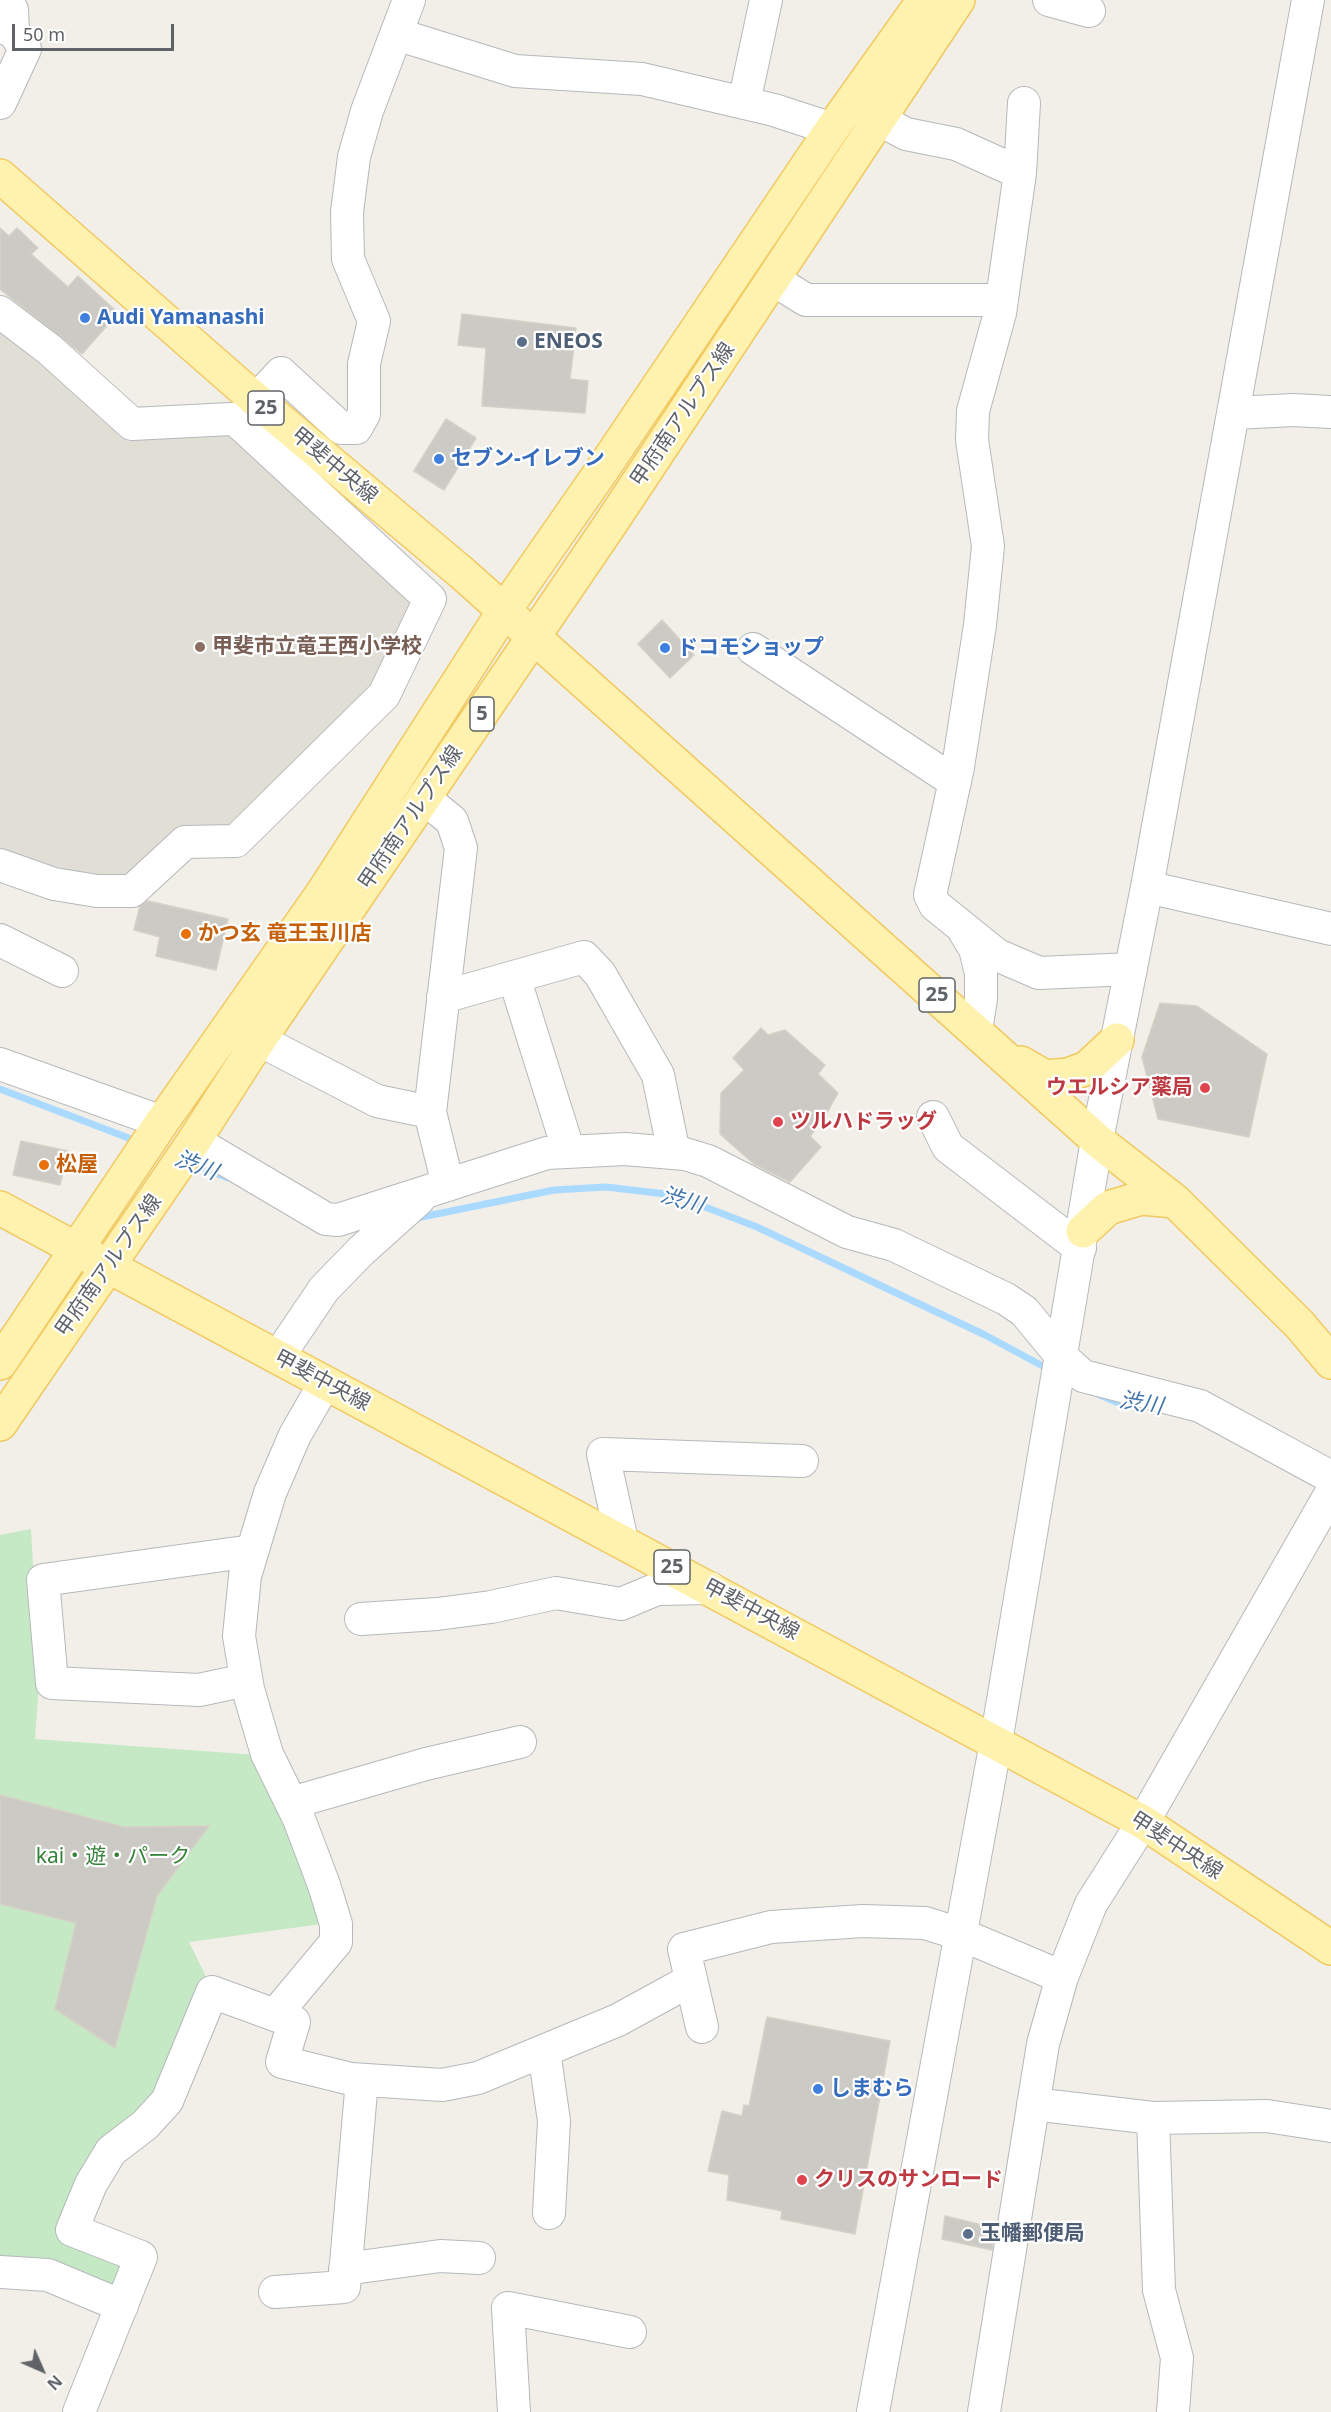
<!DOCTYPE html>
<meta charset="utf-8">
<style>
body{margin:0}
#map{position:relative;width:1331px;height:2412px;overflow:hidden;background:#f1efe8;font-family:"Noto Sans",sans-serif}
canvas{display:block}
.north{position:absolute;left:12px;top:2340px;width:60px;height:60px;-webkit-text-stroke:4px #fff;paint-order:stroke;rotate:135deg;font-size:16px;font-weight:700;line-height:24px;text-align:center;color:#5f6368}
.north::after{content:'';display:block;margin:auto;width:21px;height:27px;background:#5f6368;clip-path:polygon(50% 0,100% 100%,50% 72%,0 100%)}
.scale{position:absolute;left:12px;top:24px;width:162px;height:27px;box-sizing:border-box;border:3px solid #5f6368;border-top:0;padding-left:8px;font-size:18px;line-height:21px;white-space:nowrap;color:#5f6368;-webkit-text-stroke:4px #fff;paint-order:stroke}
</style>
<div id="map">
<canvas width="1331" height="2412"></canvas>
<div class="north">N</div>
<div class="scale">50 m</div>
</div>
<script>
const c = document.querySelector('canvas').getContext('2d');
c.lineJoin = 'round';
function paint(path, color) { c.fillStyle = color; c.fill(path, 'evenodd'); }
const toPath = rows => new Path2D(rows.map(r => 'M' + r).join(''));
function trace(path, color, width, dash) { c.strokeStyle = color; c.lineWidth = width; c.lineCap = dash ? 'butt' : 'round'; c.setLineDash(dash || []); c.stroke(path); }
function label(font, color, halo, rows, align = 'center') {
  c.font = font + ' "Noto Sans","Noto Sans JP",sans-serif'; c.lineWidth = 4.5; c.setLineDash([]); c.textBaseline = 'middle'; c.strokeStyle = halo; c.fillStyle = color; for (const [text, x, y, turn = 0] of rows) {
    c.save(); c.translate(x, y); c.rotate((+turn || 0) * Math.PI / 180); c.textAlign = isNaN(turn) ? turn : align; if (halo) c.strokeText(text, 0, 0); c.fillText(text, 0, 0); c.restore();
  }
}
const education = toPath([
 [0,327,128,433,236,431,422,605,378,689,234,829,119,883,16,856,0,848]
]);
const green = toPath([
 [31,1529,39,1683,35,1739,258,1755,329,1923,189,1942,208,1981,175,2070,64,2234,134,2262,120,2300,0,2266,0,1535]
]);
const stream = toPath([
 [0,1089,139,1142],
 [191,1163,228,1178],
 [417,1218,554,1190,606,1187,674,1195,757,1227,985,1335,1050,1370],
 [1100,1395,1116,1402,1129,1401]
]);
const building = toPath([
 [0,228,9,236,17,228,38,248,31,254,68,287,78,276,118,313,82,354,0,289,0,228],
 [462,314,576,328,570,379,588,381,585,413,482,406,486,348,458,345,462,314],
 [446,419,476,438,444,490,414,471,446,419],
 [662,620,694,655,670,678,638,644,662,620],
 [148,901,228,919,216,970,156,956,160,937,134,930,140,906,148,901],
 [1160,1003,1197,1006,1267,1054,1249,1137,1158,1119,1142,1057,1160,1003],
 [761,1028,768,1035,785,1030,825,1065,818,1074,838,1093,820,1125,810,1136,821,1147,790,1182,754,1164,720,1134,721,1093,744,1070,733,1058,761,1028],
 [21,1141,68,1151,60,1185,13,1175,21,1141],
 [0,1795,124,1827,209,1826,157,1896,115,2048,55,2009,76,1923,0,1904,0,1795],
 [767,2017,890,2041,855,2234,781,2219,782,2211,727,2200,729,2175,708,2171,722,2111,742,2116,744,2105,749,2106,767,2017],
 [945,2216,995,2228,992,2250,942,2239,945,2216]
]);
const minor = toPath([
 [6,0,12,10,13,31],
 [1049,0,1089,11],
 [0,27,13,31,25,49,0,103],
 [396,34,515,71,642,79,774,110,832,129],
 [744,103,766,0],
 [1024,103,1020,173,1000,313,973,411,972,440,988,546,980,625,958,767,930,895,935,905,997,955,1039,973,1131,969],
 [880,120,906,134,956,144,1020,173],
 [774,280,806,300,1002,300],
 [0,312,50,350,132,424,250,418,254,415],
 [256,400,281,373,341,428,356,428,364,414,364,364,374,321,348,259,347,212,354,157,367,111,409,0],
 [1235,413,1293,410,1331,412],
 [753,649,955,782],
 [424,798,452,821,461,848,430,1112,448,1185],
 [0,865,54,884,97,891,132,891,185,842,236,841,384,695,430,599,235,419],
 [1147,887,1331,929],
 [964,931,975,949,981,973,981,999,976,1030],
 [0,940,62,971],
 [514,977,569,1152],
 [443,997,584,957,600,974,658,1075,674,1153],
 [259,1040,377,1101,430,1112],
 [0,1064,162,1122],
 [933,1117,948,1147,1080,1248],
 [194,1141,326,1219,338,1220,547,1153,625,1149,685,1154,708,1161,847,1232,894,1245,1006,1299,1024,1311,1062,1357,1083,1376,1200,1406,1331,1477],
 [278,1357,324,1289,361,1251,419,1199],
 [622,1541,603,1454,802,1461],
 [361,1619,437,1614,491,1607,556,1593,621,1604,657,1589,710,1588],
 [246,1680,199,1690,52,1683,43,1580,252,1551],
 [291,1803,426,1764,520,1742],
 [275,2015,294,2022,282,2062,351,2079,442,2085,478,2078,618,2020,691,1980],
 [702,2027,684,1949,771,1927,863,1921,925,1923,960,1934,1062,1977],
 [544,2051,554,2121,549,2213],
 [1033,2104,1153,2118,1267,2116,1331,2126],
 [1153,2118,1159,2290,1177,2358,1173,2412],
 [345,2269,440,2256,479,2258],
 [0,2272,48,2275,122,2306],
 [275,2292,344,2287,362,2080],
 [79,2412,141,2257,72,2230,91,2184,111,2151,145,2125,167,2101,212,1992,275,2015,336,1942,336,1924,324,1885,299,1819,267,1754,248,1689,239,1636,245,1576,270,1493,295,1435,325,1383],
 [514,2412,508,2308,630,2332],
 [873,2412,996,1742,1097,1140,1147,887,1308,0],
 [984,2412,1043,2044,1062,1977,1091,1904,1143,1822,1331,1493]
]);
const major = toPath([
 [0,176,256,400,462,573,1097,1140,1175,1201,1300,1325,1331,1362],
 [1021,1063,1045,1077,1068,1075,1087,1068,1117,1040],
 [0,1208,1143,1822,1331,1948],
 [1083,1231,1108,1208,1141,1198,1175,1201],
 [0,1363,162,1122,324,891,504,611,600,473,832,129,924,0],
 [0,1424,194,1141,259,1040,611,523,958,0]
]);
const markers = [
 [85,318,6,"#3f7fe0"],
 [522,342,6,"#5c6f8a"],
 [439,459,6,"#3f7fe0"],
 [200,647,6,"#8d6e63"],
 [665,648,6,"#3f7fe0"],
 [186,934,6,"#e8710a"],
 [1205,1088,6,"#e0444e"],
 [778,1122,6,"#e0444e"],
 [44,1165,6,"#e8710a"],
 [818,2089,6,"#3f7fe0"],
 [802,2180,6,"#e0444e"],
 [968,2234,6,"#5c6f8a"]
];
const shields = [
 [266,408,36],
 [482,714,24],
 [937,995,36],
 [672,1567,36]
];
const shieldNames = [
 ["25",266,408],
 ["5",482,714],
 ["25",937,995],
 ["25",672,1567]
];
const shopNames = [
 ["Audi Yamanashi",97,318],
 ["セブン-イレブン",451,459],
 ["ドコモショップ",677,648],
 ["しまむら",830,2089]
];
const serviceNames = [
 ["ENEOS",534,342],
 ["玉幡郵便局",980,2234]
];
const streetNames = [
 ["甲府南アルプス線",683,415,-56],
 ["甲斐中央線",334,466,40],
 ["甲府南アルプス線",411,818,-56],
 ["甲府南アルプス線",109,1266,-55],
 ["甲斐中央線",322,1381,28],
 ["甲斐中央線",751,1610,28],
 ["甲斐中央線",1176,1846,33]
];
const educationNames = [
 ["甲斐市立竜王西小学校",212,647]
];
const foodNames = [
 ["かつ玄 竜王玉川店",198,934],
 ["松屋",56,1165]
];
const healthNames = [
 ["ウエルシア薬局",1193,1088,"right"],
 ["ツルハドラッグ",790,1122],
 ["クリスのサンロード",814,2180]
];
const parkNames = [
 ["kai・遊・パーク",113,1857]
];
const waterNames = [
 ["渋川",196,1166,21],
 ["渋川",682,1201,16],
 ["渋川",1141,1404,9]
];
paint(education, '#e1ded6');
paint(green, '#c5e8c5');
trace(stream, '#aadaff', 7);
paint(building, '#cccac5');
trace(building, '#d6d1c6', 1.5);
trace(minor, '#b5b8bc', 34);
trace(major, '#f2c960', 36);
trace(minor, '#fff', 32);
trace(major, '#fff2af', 33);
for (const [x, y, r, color] of markers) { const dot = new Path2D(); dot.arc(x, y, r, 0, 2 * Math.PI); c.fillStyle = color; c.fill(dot); trace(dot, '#fff', 2); }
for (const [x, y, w] of shields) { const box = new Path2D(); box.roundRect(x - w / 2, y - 17, w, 34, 4.5); c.fillStyle = '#fff'; c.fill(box); trace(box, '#5f6368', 1.5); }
label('bold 20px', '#5f6368', null, shieldNames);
label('bold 21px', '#366cbe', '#fff', shopNames, 'left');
label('bold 21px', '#4e5e75', '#fff', serviceNames, 'left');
label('21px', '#5f6368', '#fff', streetNames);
label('bold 21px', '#785e54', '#fff', educationNames, 'left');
label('bold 21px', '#c56008', '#fff', foodNames, 'left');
label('bold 21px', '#be3a42', '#fff', healthNames, 'left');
label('21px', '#348238', '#fff', parkNames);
label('italic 22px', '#4174aa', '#fff', waterNames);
</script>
